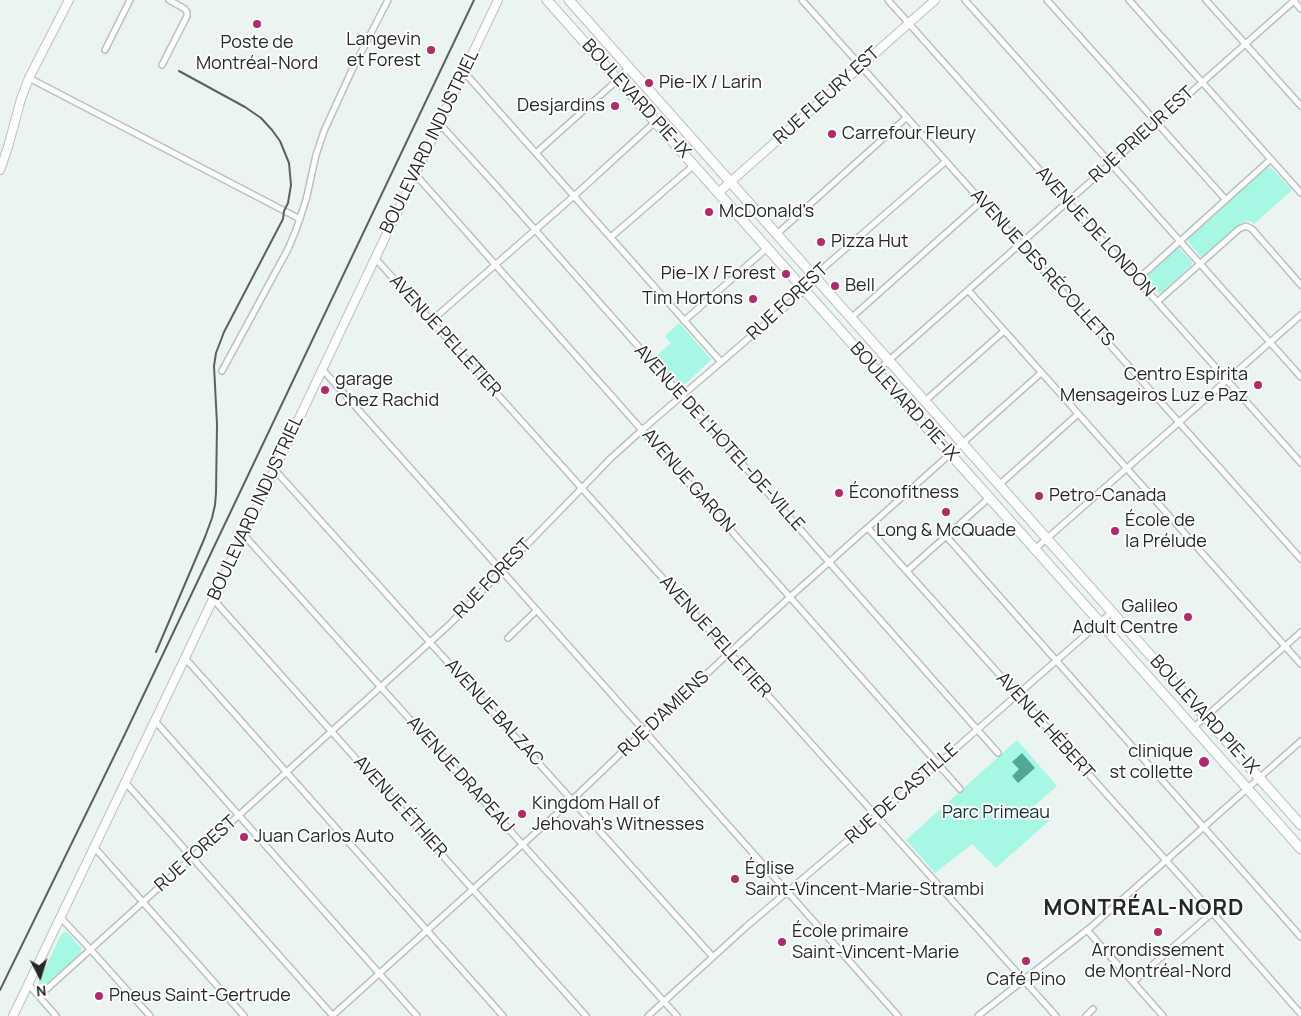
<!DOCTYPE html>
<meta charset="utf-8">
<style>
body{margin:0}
#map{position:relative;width:1301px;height:1016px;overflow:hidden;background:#ecf4f2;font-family:Manrope,sans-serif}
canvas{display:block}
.north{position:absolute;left:15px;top:951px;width:50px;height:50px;-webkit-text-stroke:4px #fff;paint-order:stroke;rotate:175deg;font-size:14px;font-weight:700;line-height:20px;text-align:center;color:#252827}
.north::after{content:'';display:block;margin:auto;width:18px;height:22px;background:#252827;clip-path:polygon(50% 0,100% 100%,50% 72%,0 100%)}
</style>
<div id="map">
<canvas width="1301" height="1016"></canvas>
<div class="north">N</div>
</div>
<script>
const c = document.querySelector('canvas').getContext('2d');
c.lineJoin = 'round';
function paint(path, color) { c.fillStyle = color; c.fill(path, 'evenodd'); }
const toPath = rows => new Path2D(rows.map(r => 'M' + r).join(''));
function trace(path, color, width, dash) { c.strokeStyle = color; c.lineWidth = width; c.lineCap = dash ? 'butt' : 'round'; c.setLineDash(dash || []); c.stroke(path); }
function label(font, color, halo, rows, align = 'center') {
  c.font = font + ' Manrope,sans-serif'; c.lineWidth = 4; c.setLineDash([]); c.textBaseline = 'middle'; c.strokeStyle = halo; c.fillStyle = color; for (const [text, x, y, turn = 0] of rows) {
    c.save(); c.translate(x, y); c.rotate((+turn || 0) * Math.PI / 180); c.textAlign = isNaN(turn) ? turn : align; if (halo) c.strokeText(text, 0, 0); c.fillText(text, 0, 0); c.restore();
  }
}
const green = toPath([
 [1269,166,1292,190,1254,224,1250,221,1244,221,1202,258,1186,239],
 [1176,248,1179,248,1192,262,1192,265,1162,292,1158,293,1146,281,1147,276],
 [679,323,711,359,711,360,682,387,655,357,671,343,665,336],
 [1017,740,1057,786,1035,805,1049,821,996,868,972,844,935,873,906,840],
 [64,932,68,933,81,948,81,953,45,985,41,985,39,984,39,981,61,935]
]);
const water = toPath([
 [1022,753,1035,768,1018,783,1012,776,1019,769,1012,762]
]);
const street = toPath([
 [802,0,1301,559],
 [888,0,1301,463],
 [965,0,1301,377],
 [1047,0,1226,200],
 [1129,0,1301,193],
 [1206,0,1301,106],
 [1293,0,1301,9],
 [105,50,130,0],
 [162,65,187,16,187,12,185,9,169,0],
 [464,72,721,362],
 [29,78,300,219],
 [439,123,499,189,998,753],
 [536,153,613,84,629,67],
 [415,174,960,789],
 [777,234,907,117],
 [611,237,694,165],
 [375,258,1056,1016],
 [1137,280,1271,159],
 [968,290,1301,664],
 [1157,302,1239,229,1246,226,1252,229,1301,285],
 [851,318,982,201],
 [431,321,574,196,655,122],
 [684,321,767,248],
 [322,369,898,1016],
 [222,371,288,249,296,230,306,200,316,155,324,131,352,70,388,0],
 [877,371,1295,0],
 [925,401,1004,331],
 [274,469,713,957],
 [999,485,1078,414],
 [868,528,1189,886,1301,1014],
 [243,534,677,1016],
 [946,536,1301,937],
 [1035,549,1301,315],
 [907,571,989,498],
 [213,599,586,1016],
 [508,638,537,610],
 [185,658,503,1016],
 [155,721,417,1016],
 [1193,728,1301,632],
 [125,782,333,1016],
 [94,847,244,1016],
 [61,918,90,949,150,1016],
 [1087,930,1163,1016],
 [1133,982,1212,913],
 [29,985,56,1016],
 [39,996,449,625,611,458,642,430,799,295,805,290,814,276,946,161],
 [332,1016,572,800,639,736,790,597,1041,373],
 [648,1016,747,926,939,763,1112,612],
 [978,1016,1091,927,1301,741],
 [1086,1016,1093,1009]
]);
const secondary = toPath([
 [0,170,8,147,21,99,29,78,69,0],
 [718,193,935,0],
 [13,1016,185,658,498,0]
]);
const primary = toPath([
 [547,0,896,393,1003,513,1301,849],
 [569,0,1301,825]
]);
const rail = toPath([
 [156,652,205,537,212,518,215,505,216,493,217,424,214,366,216,353,224,332,283,219,284,211,288,203,291,185,289,163,280,141,272,130,261,118,245,107,179,71],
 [0,990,125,734,474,0]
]);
const markers = [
 [257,24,5,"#b32a6a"],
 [431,50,5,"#b32a6a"],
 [649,83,5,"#b32a6a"],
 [615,106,5,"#b32a6a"],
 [832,134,5,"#b32a6a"],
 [709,212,5,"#b32a6a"],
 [821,242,5,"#b32a6a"],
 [786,274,5,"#b32a6a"],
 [835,286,5,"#b32a6a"],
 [753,299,5,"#b32a6a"],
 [1258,385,5,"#b32a6a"],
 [325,390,5,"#b32a6a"],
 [839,493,5,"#b32a6a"],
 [1039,496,5,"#b32a6a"],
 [946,512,5,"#b32a6a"],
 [1115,531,5,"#b32a6a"],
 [1188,617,5,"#b32a6a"],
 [1204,762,6,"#b32a6a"],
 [522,814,5,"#b32a6a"],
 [244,837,5,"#b32a6a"],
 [735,879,5,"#b32a6a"],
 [1158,932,5,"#b32a6a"],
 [782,942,5,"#b32a6a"],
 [1026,961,5,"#b32a6a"],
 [99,996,5,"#b32a6a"]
];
const poiNames = [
 ["Langevin",421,40,"right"],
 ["et Forest",421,61,"right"],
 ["Poste de",257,43,"center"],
 ["Montréal-Nord",257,64,"center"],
 ["Pie-IX / Larin",659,83],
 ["Desjardins",605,106,"right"],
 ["Carrefour Fleury",842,134],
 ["McDonald's",719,212],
 ["Pizza Hut",831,242],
 ["Pie-IX / Forest",776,274,"right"],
 ["Bell",845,286],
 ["Tim Hortons",743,299,"right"],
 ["Centro Espírita",1248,375,"right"],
 ["Mensageiros Luz e Paz",1248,396,"right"],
 ["garage",335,380],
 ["Chez Rachid",335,401],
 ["Éconofitness",849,493],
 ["Petro-Canada",1049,496],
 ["École de",1125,521],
 ["la Prélude",1125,542],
 ["Long & McQuade",946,531,"center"],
 ["Galileo",1178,607,"right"],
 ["Adult Centre",1178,628,"right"],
 ["clinique",1193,752,"right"],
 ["st collette",1193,773,"right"],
 ["Kingdom Hall of",532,804],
 ["Jehovah's Witnesses",532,825],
 ["Juan Carlos Auto",254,837],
 ["Église",745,869],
 ["Saint-Vincent-Marie-Strambi",745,890],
 ["École primaire",792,932],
 ["Saint-Vincent-Marie",792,953],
 ["Arrondissement",1158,951,"center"],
 ["de Montréal-Nord",1158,972,"center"],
 ["Café Pino",1026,980,"center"],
 ["Pneus Saint-Gertrude",109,996]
];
const streetNames = [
 ["RUE FLEURY EST",827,96,-42],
 ["BOULEVARD PIE-IX",636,99,48],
 ["RUE PRIEUR EST",1142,135,-42],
 ["BOULEVARD INDUSTRIEL",430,142,-64],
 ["AVENUE DE LONDON",1095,232,48],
 ["AVENUE DES RÉCOLLETS",1042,268,48],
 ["RUE FOREST",788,302,-43],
 ["AVENUE PELLETIER",445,336,48],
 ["BOULEVARD PIE-IX",904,402,48],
 ["AVENUE DE L'HOTEL-DE-VILLE",719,438,48],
 ["AVENUE GARON",688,481,49],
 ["BOULEVARD INDUSTRIEL",256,508,-65],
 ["RUE FOREST",493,579,-46],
 ["AVENUE PELLETIER",715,637,48],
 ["AVENUE BALZAC",494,713,48],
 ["RUE D'AMIENS",664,714,-43],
 ["BOULEVARD PIE-IX",1204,715,48],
 ["AVENUE HÉBERT",1045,726,48],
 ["AVENUE DRAPEAU",460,775,48],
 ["RUE DE CASTILLE",902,794,-41],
 ["AVENUE ÉTHIER",400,807,48],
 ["RUE FOREST",196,854,-42]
];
const parkNames = [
 ["Parc Primeau",996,813]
];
const districtNames = [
 ["MONTRÉAL-NORD",1144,909]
];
paint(green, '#a6f7e3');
paint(water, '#51a895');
trace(street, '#bac1bf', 8);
trace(secondary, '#bac1bf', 10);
trace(primary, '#bac1bf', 11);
trace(street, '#fff', 5);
trace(secondary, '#fff', 8);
trace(primary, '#fff', 9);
trace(rail, '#5c615f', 2);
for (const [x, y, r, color] of markers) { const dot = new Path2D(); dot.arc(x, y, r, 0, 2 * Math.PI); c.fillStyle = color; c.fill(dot); trace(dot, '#fff', 2); }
label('18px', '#252827', '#fff', poiNames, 'left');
label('18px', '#252827', '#fff', streetNames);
label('18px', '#0a352c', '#fff', parkNames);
c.letterSpacing = '1px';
label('bold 22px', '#252827', '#fff', districtNames);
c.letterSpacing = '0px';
</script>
